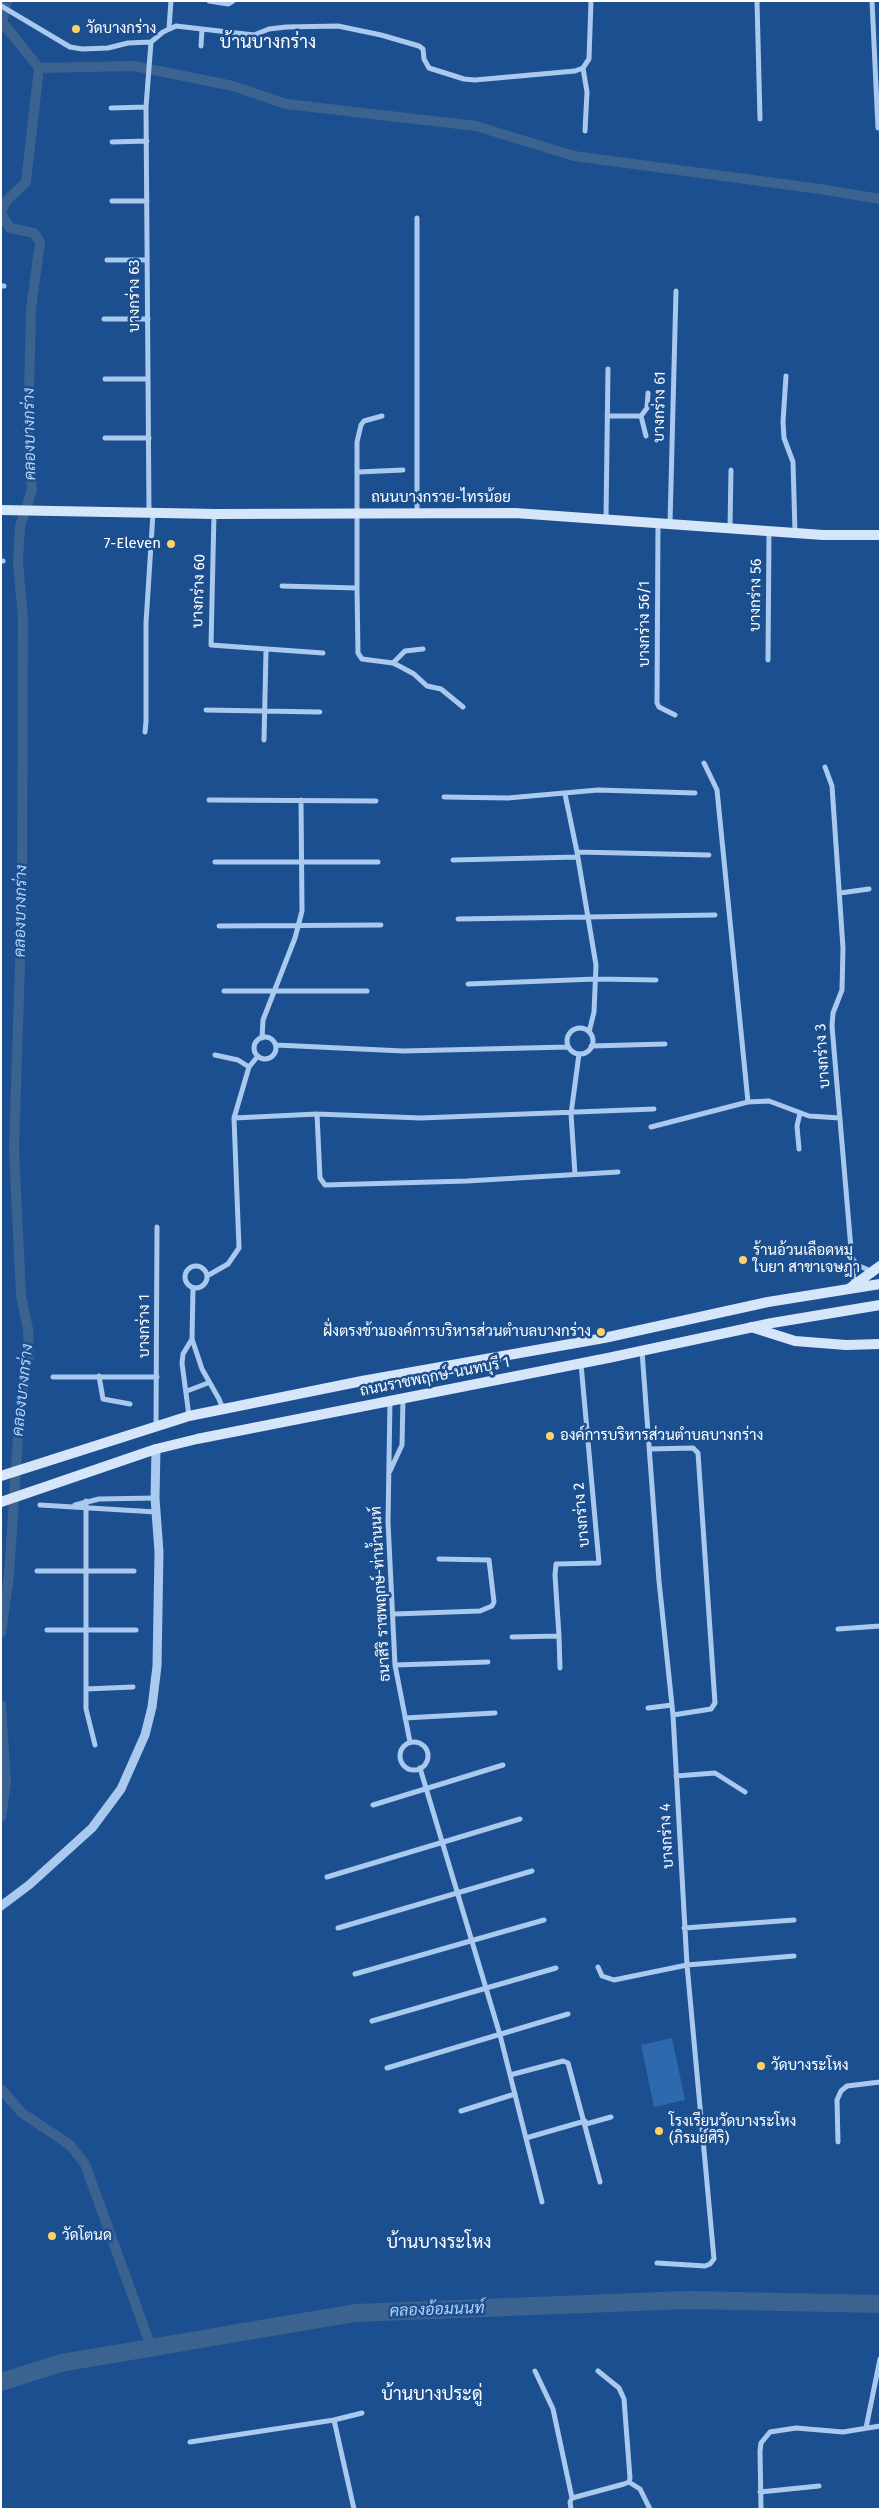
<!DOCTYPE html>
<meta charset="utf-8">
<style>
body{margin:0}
#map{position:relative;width:881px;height:2510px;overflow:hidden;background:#1b4f8f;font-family:"Fira Sans",sans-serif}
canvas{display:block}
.frame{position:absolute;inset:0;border:2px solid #fff;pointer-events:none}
</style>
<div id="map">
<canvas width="881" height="2510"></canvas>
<div class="frame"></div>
</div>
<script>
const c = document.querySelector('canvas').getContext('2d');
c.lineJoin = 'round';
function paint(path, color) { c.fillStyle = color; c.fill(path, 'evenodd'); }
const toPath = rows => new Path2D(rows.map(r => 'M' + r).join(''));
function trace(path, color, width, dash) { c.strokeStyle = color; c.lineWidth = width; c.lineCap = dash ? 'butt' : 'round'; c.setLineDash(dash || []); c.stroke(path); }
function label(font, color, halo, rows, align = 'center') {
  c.font = font + ' "Fira Sans",Sarabun,sans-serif'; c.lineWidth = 5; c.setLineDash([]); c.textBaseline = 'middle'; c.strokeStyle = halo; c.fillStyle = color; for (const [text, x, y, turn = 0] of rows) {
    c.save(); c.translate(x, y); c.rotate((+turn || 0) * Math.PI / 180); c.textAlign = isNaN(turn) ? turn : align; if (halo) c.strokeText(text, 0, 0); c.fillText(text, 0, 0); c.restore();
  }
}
const green = toPath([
 [672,2038,685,2100,654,2107,641,2045]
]);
const canal = toPath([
 [39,68,134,66,233,86,286,104,476,126,574,156,820,189,880,199],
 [1,213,6,201,26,182,39,68,2,22,7,1],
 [1,214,10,228,34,233,40,242,31,309,28,433,32,490,20,526,18,562,23,619,22,903,14,1148,21,1296,28,1329,29,1356,20,1407,9,1575,1,1633],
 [1,1705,6,1783,1,1817],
 [1,2089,22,2113,70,2145,85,2164,151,2347]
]);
const river = toPath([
 [1,2382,61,2363,355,2313,688,2300,880,2304]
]);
const minor = toPath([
 [209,1,228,4,233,1],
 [757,1,760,119],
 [872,1,878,128],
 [1,6,70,47,82,49,108,48,128,43,151,42,163,32,176,26,254,35,269,29,286,27,338,26,381,35,419,46,423,49,424,59,429,68,464,79,475,80,575,71,583,68,589,59,591,1],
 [169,28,171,1],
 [201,46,202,29],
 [583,68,587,92,585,131],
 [111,108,146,107],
 [112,142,147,141],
 [112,201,147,201],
 [417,218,417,513],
 [107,260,147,260],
 [1,286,4,286],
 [104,319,148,319],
 [786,376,783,422,784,438,793,462,795,532],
 [105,379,148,379],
 [607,416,641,416,647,408,648,393],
 [641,416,646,436],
 [105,438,149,438],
 [358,472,403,470],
 [149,513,146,107,151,42],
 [214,514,211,645,323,653],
 [606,518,608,369],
 [658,523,657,703,659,707,675,715],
 [670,523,676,291],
 [730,527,731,470],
 [1,561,3,561],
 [282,586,357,588,357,442,361,425,364,421,382,416],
 [357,588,358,653,362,659,393,663,401,667,414,674,427,686,441,689,463,707],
 [768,660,769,531],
 [393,663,405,651,423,649],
 [206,710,320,712],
 [145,732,146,722,146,623,153,513],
 [264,740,266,651],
 [704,763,717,790,748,1102],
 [825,767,832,786,843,948,842,990,833,1013,832,1026,854,1284],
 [565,794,577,852,596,965,594,1012,589,1032],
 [444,797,508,798,598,790,695,793],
 [209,800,376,801],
 [577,852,709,855],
 [453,860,578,857],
 [215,862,378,862],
 [840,893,869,889],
 [458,919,715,915],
 [219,926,381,925],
 [468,984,596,979,656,980],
 [224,991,367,991],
 '567 1041a13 13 0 1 1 26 0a13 13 0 1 1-26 0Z',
 '254 1048a11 11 0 1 1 22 0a11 11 0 1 1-22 0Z',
 [262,1038,263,1020,295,938,302,911,301,800],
 [276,1045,403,1051,568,1047],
 [591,1046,665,1044],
 [215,1055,238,1060,249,1067],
 [317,1114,320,1178,325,1185,467,1181,618,1172],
 [234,1118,317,1114,421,1118,654,1109],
 [651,1127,748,1102,769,1101,809,1116,840,1118],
 [799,1149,797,1126,800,1113],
 [575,1174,571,1114,579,1054],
 [852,1258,857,1265,871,1271],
 '185 1277a11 11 0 1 1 22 0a11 11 0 1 1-22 0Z',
 [207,1276,228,1264,239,1248,234,1118,249,1067,258,1056],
 [193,1288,192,1339,202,1369,219,1399,223,1409],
 [642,1351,659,1581,673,1715,687,1965,714,2259,710,2264,705,2266,657,2263],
 [99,1376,103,1399,130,1404],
 [53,1377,157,1377],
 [187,1391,208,1383],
 [390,1401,388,1522,395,1665,410,1742],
 [189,1416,182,1363,183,1354,192,1339],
 [156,1425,157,1227],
 [650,1449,693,1448,698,1453,715,1703,711,1709,673,1715],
 [390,1471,402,1445,403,1399],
 [86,1501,86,1709,95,1745],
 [40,1505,156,1512],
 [75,1505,99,1499,155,1498],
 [37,1571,134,1571],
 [394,1614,480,1611,492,1606,494,1602,489,1560,439,1559],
 [838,1629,880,1626],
 [47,1630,136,1630],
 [559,1636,560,1668],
 [512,1637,559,1636,555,1575,556,1564,599,1563,581,1364],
 [395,1665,488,1662],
 [86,1689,133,1687],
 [648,1708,672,1705],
 [405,1718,495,1713],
 '400 1756a14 14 0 1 1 28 0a14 14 0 1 1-28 0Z',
 [420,1768,500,2035,542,2202],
 [676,1776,715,1773,745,1792],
 [373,1805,503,1765],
 [327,1877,520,1819],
 [338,1928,532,1871],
 [684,1928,794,1920],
 [598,1967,602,1976,614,1980,687,1965,794,1956],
 [355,1974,544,1920],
 [372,2021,556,1968],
 [387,2068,568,2014],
 [510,2075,563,2061,568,2063,600,2182],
 [461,2111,515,2094],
 [586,2124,611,2117],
 [526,2138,585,2121],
 [838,2142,837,2100,841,2091,847,2086,880,2082],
 [535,2371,553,2409,572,2498],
 [334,2420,354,2509],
 [866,2428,880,2359],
 [190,2442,334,2420,362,2413],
 [629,2482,640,2489,650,2509],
 [760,2492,819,2486],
 [571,2509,570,2502,572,2498,624,2484,629,2482,630,2478,624,2399,619,2388,598,2371],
 [761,2509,760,2451,761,2443,770,2432,796,2428,843,2432,880,2426]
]);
const tertiary = toPath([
 [1,1906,29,1885,92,1828,121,1789,145,1735,152,1707,157,1666,159,1552,155,1498,156,1449]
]);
const secondary = toPath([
 [1,510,215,514,515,513,823,535,880,535],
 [850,1288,880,1266],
 [751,1327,795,1341,846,1345,880,1344],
 [1,1476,189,1416,362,1381,604,1338,768,1302,880,1284],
 [1,1502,156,1449,197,1439,608,1358,772,1323,880,1305]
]);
const markers = [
 [76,29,5,"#ffd166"],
 [171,544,5,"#ffd166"],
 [743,1260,5,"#ffd166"],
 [601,1332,5,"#ffd166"],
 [550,1436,5,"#ffd166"],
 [761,2066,5,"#ffd166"],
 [659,2131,5,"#ffd166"],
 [52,2236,5,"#ffd166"]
];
const poiNames = [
 ["วัดบางกร่าง",86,29],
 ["7-Eleven",161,544,"right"],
 ["ร้านอ้วนเลือดหมู",753,1251],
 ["ใบยา สาขาเจษฎา",753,1268],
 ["ฝั่งตรงข้ามองค์การบริหารส่วนตำบลบางกร่าง",591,1332,"right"],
 ["องค์การบริหารส่วนตำบลบางกร่าง",560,1436],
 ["วัดบางระโหง",771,2066],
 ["โรงเรียนวัดบางระโหง",669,2122],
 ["(ภิรมย์ศิริ)",669,2139],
 ["วัดโตนด",62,2236]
];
const streetNames = [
 ["บางกร่าง 63",135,296,-90],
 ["บางกร่าง 61",660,407,-89],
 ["ถนนบางกรวย-ไทรน้อย",441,498],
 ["บางกร่าง 60",199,591,-88],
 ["บางกร่าง 56",756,595,-89],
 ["บางกร่าง 56/1",645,624,-90],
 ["บางกร่าง 3",823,1056,-94],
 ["บางกร่าง 1",145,1326,-90],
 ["ถนนราชพฤกษ์-นนทบุรี 1",435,1377,-11],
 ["บางกร่าง 2",582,1515,-95],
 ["ธนาสิริ ราชพฤกษ์-ท่าน้ำนนท์",381,1594,-93],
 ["บางกร่าง 4",667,1836,-93]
];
const waterNames = [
 ["คลองบางกร่าง",30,434,-91],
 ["คลองบางกร่าง",21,911,-89],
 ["คลองบางกร่าง",23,1390,-84],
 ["คลองอ้อมนนท์",437,2310,-2]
];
const quarterNames = [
 ["บ้านบางกร่าง",268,43],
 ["บ้านบางระโหง",439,2243],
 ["บ้านบางประดู่",432,2395]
];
paint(green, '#2e69ad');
trace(canal, '#3c6290', 10);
trace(river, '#3c6290', 18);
trace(minor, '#a9c9ee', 5);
trace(tertiary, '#a9c9ee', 9);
trace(secondary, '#d6e6fa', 10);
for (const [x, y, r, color] of markers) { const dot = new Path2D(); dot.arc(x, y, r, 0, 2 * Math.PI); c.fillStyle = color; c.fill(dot); trace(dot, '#1b4f8f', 2); }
label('15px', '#fff', '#1b4f8f', poiNames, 'left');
label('15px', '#fff', '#1b4f8f', streetNames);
label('italic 16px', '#b5d3f5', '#1b4f8f', waterNames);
label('18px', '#fff', '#1b4f8f', quarterNames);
</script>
